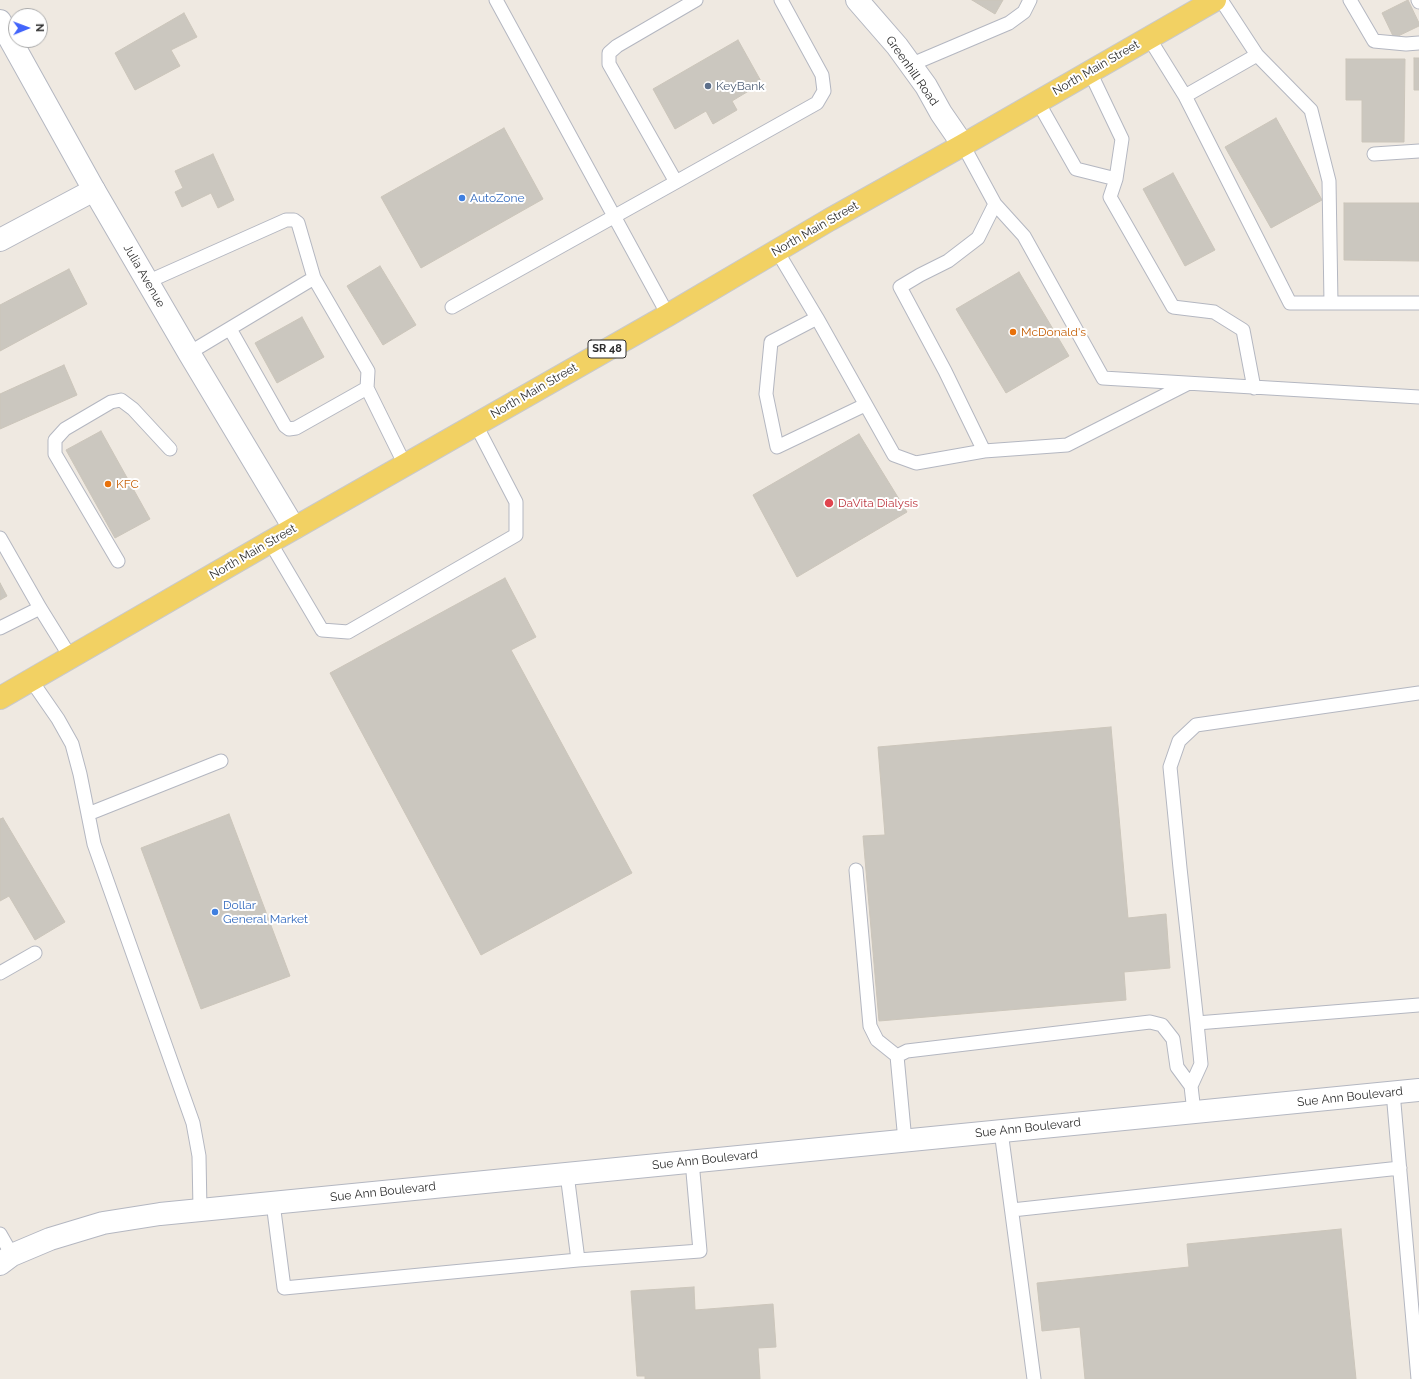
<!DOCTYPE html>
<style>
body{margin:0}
#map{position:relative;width:1419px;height:1379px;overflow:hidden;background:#efe9e1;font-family:Raleway,sans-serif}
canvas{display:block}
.north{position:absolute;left:8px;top:8px;width:40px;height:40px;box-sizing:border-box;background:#fff;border:1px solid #ababab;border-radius:50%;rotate:89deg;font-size:11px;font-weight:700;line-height:16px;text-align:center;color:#2e2e2e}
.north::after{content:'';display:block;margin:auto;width:14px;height:18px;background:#4264fb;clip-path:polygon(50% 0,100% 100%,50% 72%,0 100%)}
</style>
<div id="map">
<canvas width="1419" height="1379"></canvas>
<div class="north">N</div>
</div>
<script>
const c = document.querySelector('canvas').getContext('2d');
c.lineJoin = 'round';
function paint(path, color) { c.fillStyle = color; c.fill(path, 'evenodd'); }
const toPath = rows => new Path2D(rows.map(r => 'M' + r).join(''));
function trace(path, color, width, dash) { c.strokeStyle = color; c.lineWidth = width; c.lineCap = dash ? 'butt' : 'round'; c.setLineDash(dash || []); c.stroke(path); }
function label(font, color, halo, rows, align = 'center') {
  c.font = font + ' Raleway,sans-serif'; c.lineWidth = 4; c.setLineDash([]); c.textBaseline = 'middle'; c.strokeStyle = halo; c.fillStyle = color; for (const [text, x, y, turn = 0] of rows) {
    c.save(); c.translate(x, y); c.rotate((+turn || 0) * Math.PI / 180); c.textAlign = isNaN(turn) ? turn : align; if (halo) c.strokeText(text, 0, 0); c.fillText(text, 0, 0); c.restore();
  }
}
const building = toPath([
 [972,0,1003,0,995,14,972,0],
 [1408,0,1419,23,1419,26,1394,38,1382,13,1408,0],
 [184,13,197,37,171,50,180,66,135,90,115,53,184,13],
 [738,40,762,83,732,101,737,110,713,124,706,111,675,129,653,89,738,40],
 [1414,58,1419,58,1419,90,1414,90,1414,58],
 [1346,59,1405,59,1404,142,1362,142,1362,100,1346,100,1346,59],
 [1276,118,1322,200,1271,228,1225,147,1276,118],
 [504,128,543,199,421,268,381,197,504,128],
 [213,154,234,200,218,208,211,193,182,207,175,192,183,188,175,171,213,154],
 [1173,173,1215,250,1185,266,1143,189,1173,173],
 [1344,203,1419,203,1419,261,1344,260,1344,203],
 [380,266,416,325,383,345,347,286,380,266],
 [69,269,87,304,0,351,0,305,69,269],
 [1019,272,1069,356,1006,393,956,309,1019,272],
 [302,317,324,357,277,383,255,343,302,317],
 [64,365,77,395,0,429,0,394,64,365],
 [101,431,150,519,115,538,66,450,101,431],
 [859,434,907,512,797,577,753,495,859,434],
 [505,578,536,637,511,650,632,873,481,955,330,673,505,578],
 [0,583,7,596,0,600,0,583],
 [1111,727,1128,918,1166,914,1170,968,1124,972,1126,1000,879,1021,863,836,885,835,878,747,1111,727],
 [229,814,290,976,201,1009,141,848,229,814],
 [3,818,65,922,35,940,9,896,0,901,0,819,3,818],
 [1341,1229,1356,1379,1085,1379,1080,1327,1042,1331,1037,1283,1189,1267,1187,1244,1341,1229],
 [694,1287,695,1310,773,1304,776,1347,758,1348,760,1379,645,1379,645,1376,637,1376,631,1291,694,1287]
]);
const lane = toPath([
 [496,0,668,315],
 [696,0,617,46,609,53,609,64,676,182,817,103,824,91,822,75,781,0],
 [1350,0,1374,41,1406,44,1419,43],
 [1418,0,1419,2],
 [1149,38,1185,96,1257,55,1221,0],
 [1257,55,1311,110,1329,181,1331,303],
 [910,65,1009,23,1024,12,1030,0],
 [1185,96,1290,303,1419,303],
 [1038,102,1076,169,1116,179,1122,139,1090,72],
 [963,145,995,204,1024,236,1103,378,1419,397],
 [1374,154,1419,151],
 [1116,179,1110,197,1173,307,1214,312,1243,330,1254,388],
 [995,204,978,238,948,261,920,275,900,287,945,371,984,451,1067,445,1187,384],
 [777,251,817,318,894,455,916,463,984,451],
 [147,282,286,220,294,220,298,223,314,278,368,371,367,388,405,465],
 [452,307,676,182],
 [817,318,771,342,766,394,777,447,865,405],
 [230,329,285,426,289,429,296,428,367,388],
 [189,353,314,278],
 [0,538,40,608,71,658],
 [270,542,322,630,348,632,516,535,516,502,476,425],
 [118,561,55,454,55,440,65,429,111,402,121,400,133,409,170,449],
 [0,628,40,608],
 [31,680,58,719,72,744,80,774,94,844,193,1123,199,1156,200,1210],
 [1419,693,1196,725,1179,741,1170,767,1180,868,1197,1023,1419,1005],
 [88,814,221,761],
 [856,870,870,1026,877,1040,897,1056],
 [0,973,35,953],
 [1393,1092,1418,1379],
 [1194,1112,1191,1086,1201,1064,1197,1023],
 [1001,1131,1034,1379],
 [905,1141,897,1056,907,1051,1150,1022,1162,1025,1173,1039,1177,1067,1191,1086],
 [567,1174,578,1260,700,1251,692,1161],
 [273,1203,284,1288,578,1260],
 [1012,1210,1400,1168],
 [0,1234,12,1255]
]);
const street = toPath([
 [857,0,897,46,926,86,941,113,963,145],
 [0,21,94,190]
]);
const secondary = toPath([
 [0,240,94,190,189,353,294,528],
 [0,1264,12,1255,50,1239,103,1223,160,1214,1419,1090]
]);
const primary = toPath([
 [0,698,270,542,668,315,829,220,963,145,1215,0]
]);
const markers = [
 [708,86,4,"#5c6f8a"],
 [462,198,4,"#3f7fe0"],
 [1013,332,4,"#e8710a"],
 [108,484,4,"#e8710a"],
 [829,503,5,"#e0444e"],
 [215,912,4,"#3f7fe0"]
];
const shields = [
 [607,349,38]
];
const shieldNames = [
 ["SR 48",607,349]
];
const streetNames = [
 ["North Main Street",1096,68,-30],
 ["Greenhill Road",912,71,55],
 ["North Main Street",815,229,-30],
 ["Julia Avenue",144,276,60],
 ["North Main Street",534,391,-30],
 ["North Main Street",253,552,-30],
 ["Sue Ann Boulevard",1350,1097,-6],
 ["Sue Ann Boulevard",1028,1128,-6],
 ["Sue Ann Boulevard",705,1160,-6],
 ["Sue Ann Boulevard",383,1192,-6]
];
const serviceNames = [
 ["KeyBank",716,86]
];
const shopNames = [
 ["AutoZone",470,198],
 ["Dollar",223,905],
 ["General Market",223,919]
];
const foodNames = [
 ["McDonald's",1021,332],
 ["KFC",116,484]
];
const healthNames = [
 ["DaVita Dialysis",838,503]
];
paint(building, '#cbc7bf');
trace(building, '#cbc5ba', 1);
trace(lane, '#b4b7c1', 15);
trace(street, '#b4b7c1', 24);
trace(secondary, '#b4b7c1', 24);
trace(primary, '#c9c9c9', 24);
trace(lane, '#fff', 13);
trace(street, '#fff', 22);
trace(secondary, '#fff', 22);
trace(primary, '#f2d163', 22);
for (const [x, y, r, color] of markers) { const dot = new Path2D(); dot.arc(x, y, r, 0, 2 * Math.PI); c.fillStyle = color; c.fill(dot); trace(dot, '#fff', 1.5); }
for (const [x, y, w] of shields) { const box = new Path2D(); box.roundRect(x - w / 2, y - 9, w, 18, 3); c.fillStyle = '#fff'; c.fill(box); trace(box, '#2e2e2e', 1); }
label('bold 11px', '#2e2e2e', null, shieldNames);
label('12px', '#2e2e2e', '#fff', streetNames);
label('12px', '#4e5e75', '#fff', serviceNames, 'left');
label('12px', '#366cbe', '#fff', shopNames, 'left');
label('12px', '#c56008', '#fff', foodNames, 'left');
label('12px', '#be3a42', '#fff', healthNames, 'left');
</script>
